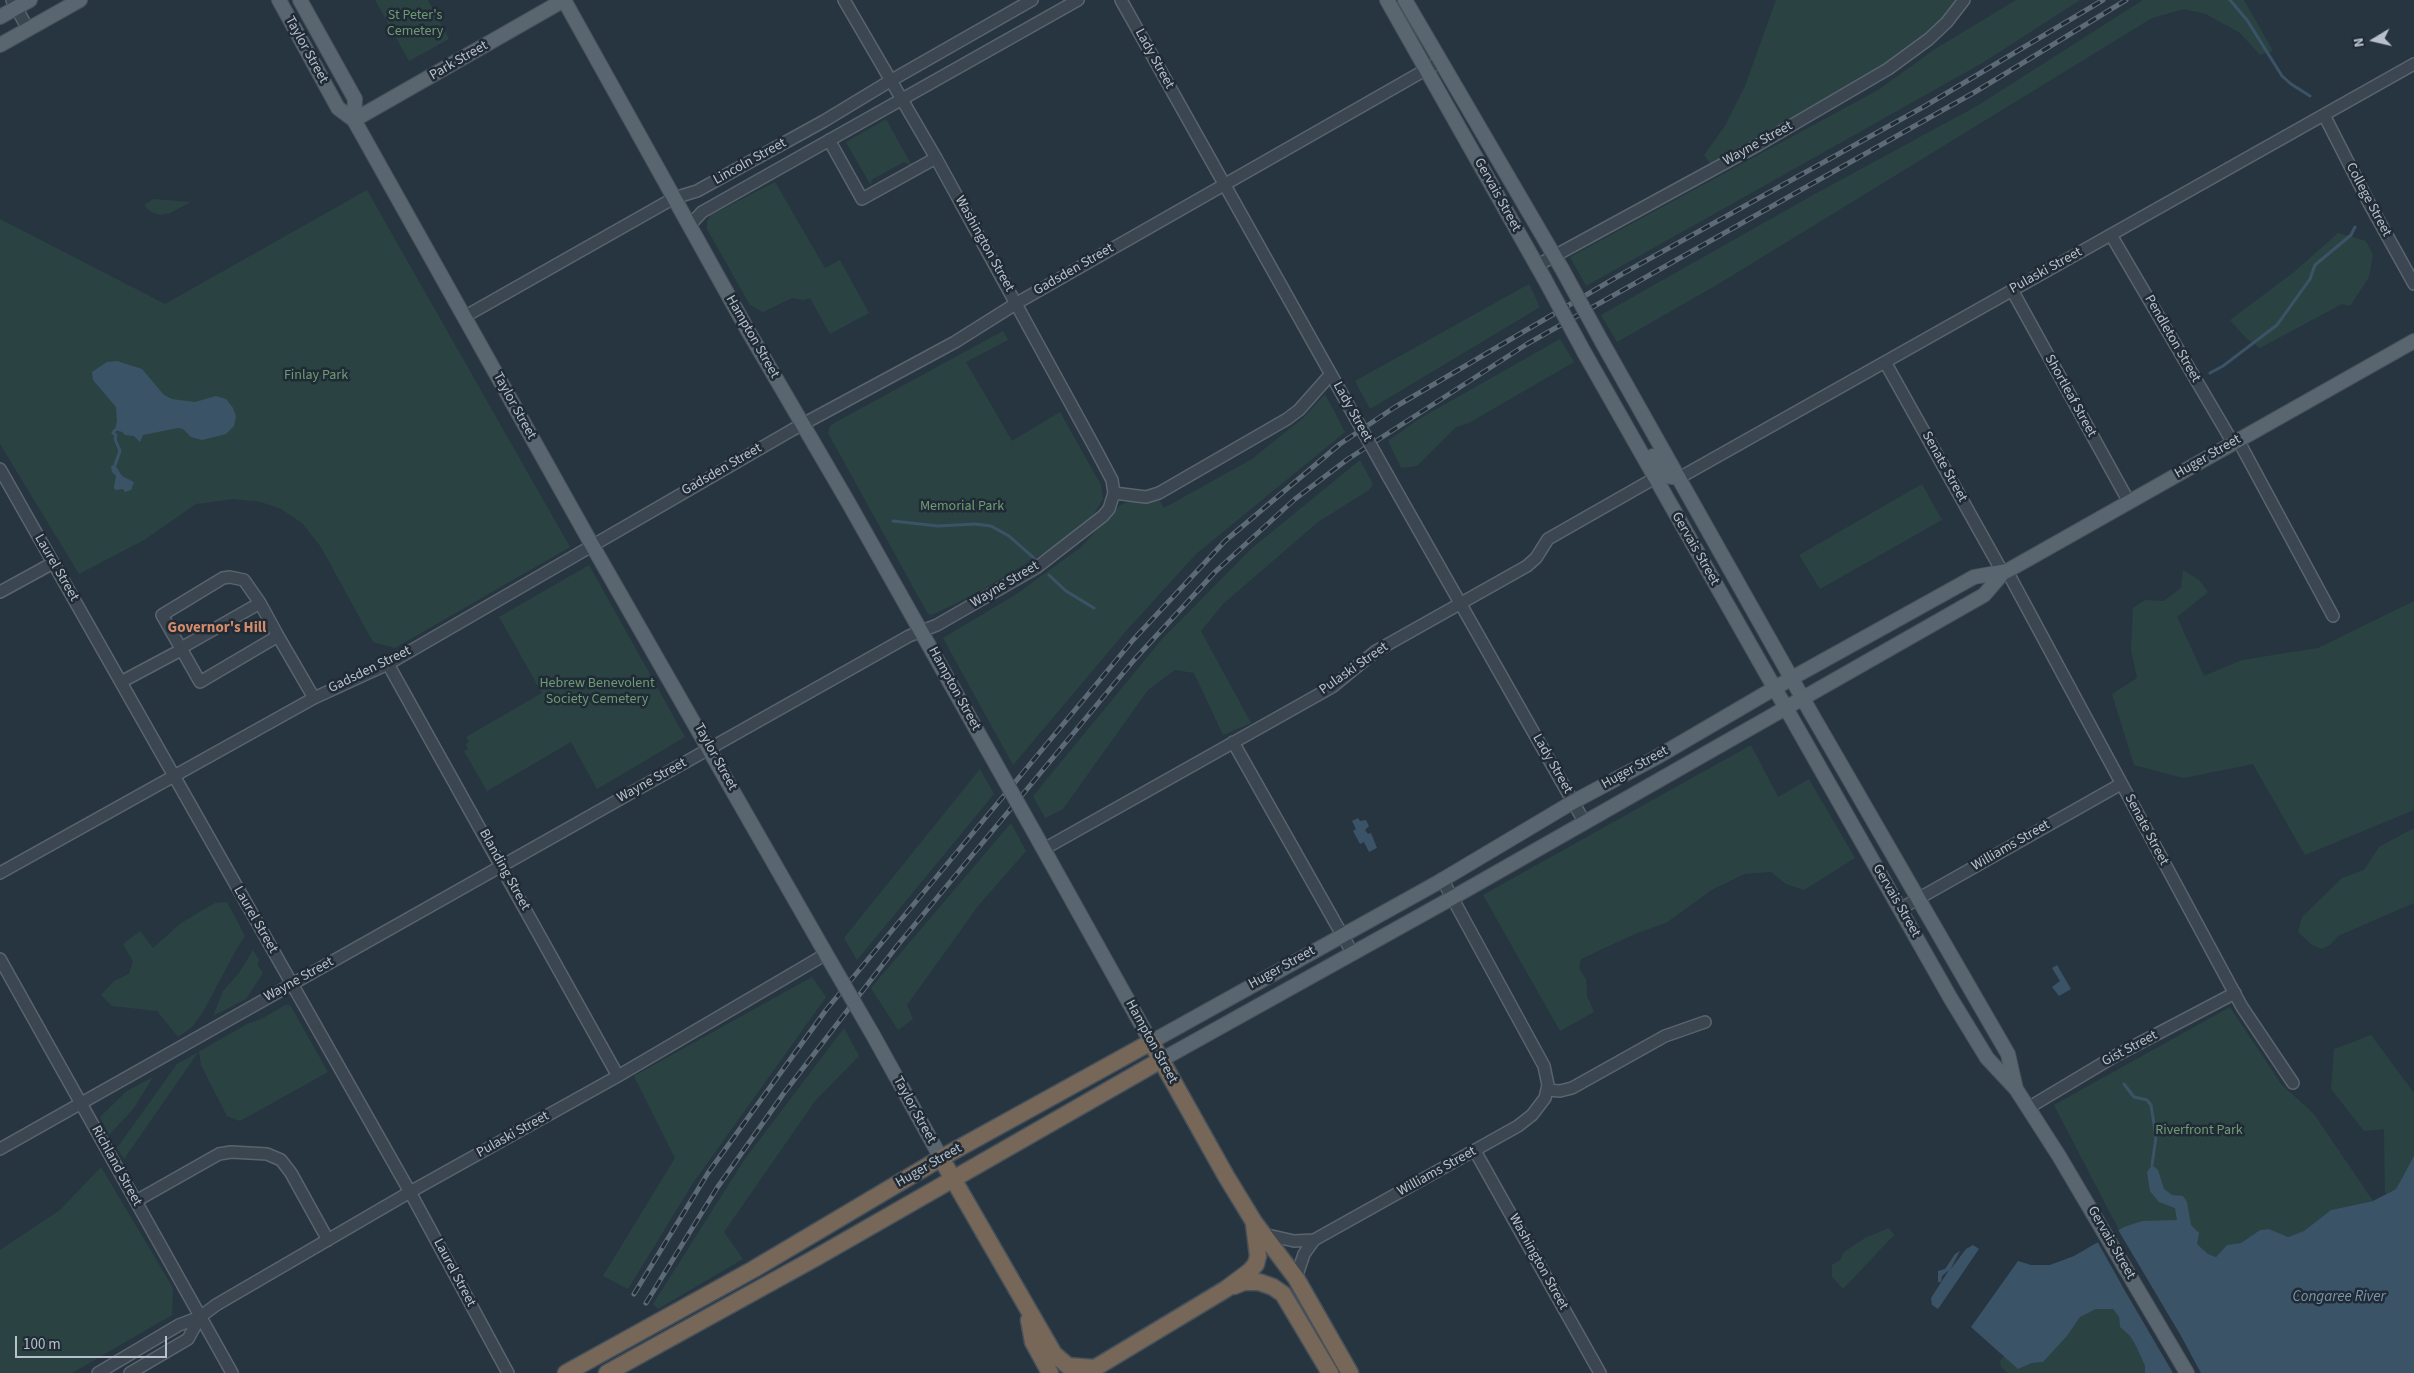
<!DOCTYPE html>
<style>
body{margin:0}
#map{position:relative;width:2414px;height:1373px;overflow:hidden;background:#273540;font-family:"Source Sans 3",sans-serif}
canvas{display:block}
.north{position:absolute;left:2349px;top:15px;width:50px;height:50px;-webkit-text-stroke:4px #202b36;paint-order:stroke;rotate:261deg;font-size:14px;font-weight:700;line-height:20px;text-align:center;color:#b8c1cb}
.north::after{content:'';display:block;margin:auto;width:18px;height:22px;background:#b8c1cb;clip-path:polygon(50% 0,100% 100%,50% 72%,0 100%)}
.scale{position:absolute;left:15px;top:1336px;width:152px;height:22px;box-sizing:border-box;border:2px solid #b8c1cb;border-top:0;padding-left:6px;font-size:15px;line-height:18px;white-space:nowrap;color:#b8c1cb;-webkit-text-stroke:4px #202b36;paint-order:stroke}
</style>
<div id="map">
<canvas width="2414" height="1373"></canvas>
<div class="north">N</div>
<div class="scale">100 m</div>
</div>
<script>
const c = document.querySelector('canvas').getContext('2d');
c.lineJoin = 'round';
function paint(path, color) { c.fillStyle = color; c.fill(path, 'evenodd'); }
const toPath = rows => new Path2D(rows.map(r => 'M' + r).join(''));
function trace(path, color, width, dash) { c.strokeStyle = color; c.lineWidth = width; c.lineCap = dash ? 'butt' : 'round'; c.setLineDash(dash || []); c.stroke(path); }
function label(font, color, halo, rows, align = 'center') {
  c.font = font + ' "Source Sans 3",sans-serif'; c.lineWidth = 5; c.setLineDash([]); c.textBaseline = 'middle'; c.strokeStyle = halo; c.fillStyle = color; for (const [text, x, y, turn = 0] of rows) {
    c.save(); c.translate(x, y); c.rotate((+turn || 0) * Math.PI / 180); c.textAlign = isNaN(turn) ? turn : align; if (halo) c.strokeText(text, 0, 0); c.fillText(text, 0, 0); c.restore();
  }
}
const green = toPath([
 [375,0,428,0,449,39,409,61],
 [1776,0,1956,0,1939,26,1895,60,1710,163,1704,155,1725,126,1745,86],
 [2016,0,2080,0,1984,62,1586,286,1570,257,1878,90,1935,49],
 [2143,0,2244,0,2273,51,2260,55,2240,33,2206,14,2184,9,2152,18,1720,283,1617,342,1601,315,1813,195,1977,106],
 [886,119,912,166,904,162,871,180,872,183,870,184,846,142],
 [775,182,825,268,840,260,869,313,830,334,810,298,804,300,792,298,763,312,750,305,707,229,707,221,711,215],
 [367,190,570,547,395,648,373,642,321,547,302,523,281,509,261,502,233,499,196,504,144,540,79,574,0,444,0,219,165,304],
 [153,199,191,202,170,213,160,215,151,212,144,205],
 [2338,233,2366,241,2373,255,2369,277,2350,306,2342,304,2260,348,2246,338,2230,320,2294,272],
 [1529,284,1540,307,1370,409,1355,381],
 [1003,331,1008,340,966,362,1012,441,1060,412,1101,485,1103,499,1093,515,1047,551,975,594,932,615,928,614,828,433,830,426,836,422],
 [1560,339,1574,362,1469,423,1456,427,1417,466,1401,468,1388,441,1419,419],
 [1325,394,1345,432,1196,554,1126,631,1013,765,943,638,1015,595,1081,547,1119,506,1130,501,1143,503,1159,500,1164,508,1252,459,1303,418],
 [1360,460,1373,484,1369,490,1318,522,1223,604,1201,631,1251,723,1223,735,1194,673,1175,670,1148,690,1063,809,1045,818,1033,796,1163,638,1251,549],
 [1922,484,1942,520,1820,589,1799,555],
 [589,565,685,737,597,789,571,742,487,791,464,751,468,749,466,744,469,742,466,737,542,693,499,617],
 [2183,570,2199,580,2208,592,2177,617,2204,676,2242,660,2318,648,2414,601,2414,810,2305,855,2253,764,2183,778,2134,765,2112,694,2137,678,2131,650,2133,608,2145,600,2164,601,2181,588],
 [1751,745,1778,797,1809,779,1855,858,1804,890,1786,884,1771,872,1745,874,1713,889,1666,923,1637,933,1581,959,1579,968,1586,979,1587,996,1594,1012,1560,1031,1483,895],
 [980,769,994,794,857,960,844,938],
 [1011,823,1026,851,978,906,907,1005,913,1019,898,1030,871,988],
 [2414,828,2414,903,2338,936,2330,945,2322,949,2312,945,2298,932,2302,917,2342,878,2364,870,2379,847],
 [227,902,245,936,237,948,204,1010,192,1027,178,1037,157,1011,112,1006,101,995,114,981,129,974,133,961,123,944,140,931,153,948,181,923,215,903],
 [253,950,259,960,257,964,263,973,246,999,213,1016,223,991,239,973],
 [812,977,826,997,693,1183,628,1289,603,1276,675,1158,634,1076],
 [285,1005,290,1005,328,1072,240,1121,227,1116,201,1065,199,1051,124,1159,117,1148,177,1064,200,1051,247,1024,263,1018],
 [2230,1007,2281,1084,2314,1114,2373,1201,2331,1210,2304,1231,2287,1237,2269,1229,2260,1230,2241,1243,2227,1245,2216,1257,2208,1254,2174,1222,2142,1221,2119,1230,2054,1105],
 [844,1028,859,1056,815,1101,724,1232,743,1259,658,1309,653,1304,745,1159],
 [2371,1035,2414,1093,2414,1156,2396,1189,2385,1194,2384,1129,2364,1131,2331,1089,2334,1049],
 [153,1077,134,1108,109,1135,100,1117,127,1091],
 [101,1167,173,1288,172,1315,72,1373,0,1373,0,1250,60,1210],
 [1889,1228,1894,1235,1843,1289,1832,1277,1832,1265,1840,1260,1844,1252,1865,1238],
 [2096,1309,2113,1309,2119,1317,2120,1327,2130,1336,2136,1346,2145,1366,2145,1373,2008,1373,2001,1367,2000,1361,2004,1356,2018,1369,2032,1363,2043,1362,2067,1336,2080,1317]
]);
const water = toPath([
 [117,361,142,369,164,395,172,399,195,402,216,396,226,399,233,408,236,416,234,426,226,434,202,440,191,437,183,429,178,428,143,435,140,442,134,436,125,435,122,432,115,430,117,421,116,407,93,380,92,372,107,362],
 [115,465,122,476,134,482,131,490,125,492,123,489,115,490,114,487,116,476,112,472,111,466],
 [1358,818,1360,821,1366,820,1369,826,1365,830,1368,834,1371,833,1377,848,1369,852,1364,842,1360,844,1353,831,1356,829,1352,821],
 [2057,965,2071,989,2059,996,2052,987,2060,981,2052,968],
 [2414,1156,2414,1373,2145,1373,2145,1366,2136,1346,2130,1336,2120,1327,2119,1317,2113,1309,2096,1309,2080,1317,2067,1336,2043,1362,2032,1363,2018,1369,1971,1327,2018,1261,2031,1265,2050,1265,2074,1256,2124,1227,2142,1221,2177,1220,2175,1208,2159,1202,2150,1191,2147,1172,2152,1165,2158,1170,2164,1189,2172,1195,2183,1196,2187,1202,2191,1225,2199,1233,2197,1244,2208,1254,2216,1257,2227,1245,2241,1243,2260,1230,2269,1229,2288,1237,2304,1231,2331,1210,2373,1201,2396,1189],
 [1973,1245,1979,1249,1938,1309,1932,1305,1931,1298,1949,1270,1942,1276,1941,1282,1938,1282,1938,1271,1945,1269,1955,1254,1960,1251,1950,1270,1966,1249]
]);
const pier = toPath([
 [2117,1228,2181,1336,2201,1373,2173,1373,2125,1291,2096,1239]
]);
const stream = toPath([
 [2230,0,2247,20,2282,76,2291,84,2310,96],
 [2210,373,2223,366,2277,325,2310,279,2315,265,2351,235,2355,227],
 [115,430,113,433,116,435,115,439,120,451,115,465],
 [893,521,938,526,975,524,991,526,1009,536,1035,559],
 [1049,575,1066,591,1094,608],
 [2124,1084,2134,1097,2147,1100,2151,1105,2156,1137,2152,1165]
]);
const minor = toPath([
 [12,0,28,29],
 [1121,0,1342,394],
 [2324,115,2369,203,2414,284],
 [829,140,862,199,936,158],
 [689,226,702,212,1078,0],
 [2111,235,2233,443],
 [1536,266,1758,145,1888,69,1929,39,1947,22,1964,0],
 [2012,290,2129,502],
 [464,317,674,198,697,191,824,121,890,81,1032,0],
 [1885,362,2003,573],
 [2238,440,2333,616],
 [0,469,410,1192,508,1373],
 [1388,476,1585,823],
 [1679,478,2414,64],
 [1114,493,1146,497,1159,493,1287,419,1299,410,1331,374],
 [2007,571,2242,1007,2293,1083],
 [0,592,53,563],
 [278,636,200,682,162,615,223,578,230,577,244,580,260,603,278,636,314,698],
 [181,648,260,603],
 [388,664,618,1076],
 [121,682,181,650],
 [1233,742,1353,954],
 [1044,849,1332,687,1376,651,1527,566,1536,558,1548,539,1655,478],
 [0,873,314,698,388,664,792,430,955,342,1017,303,1441,61],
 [1900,909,2121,784],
 [0,959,232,1373],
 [1547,1090,1560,1091,1572,1088,1665,1036,1705,1022],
 [2028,1108,2115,1056,2235,993],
 [0,1149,909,636,937,625,1036,568,1103,516,1109,509,1114,493,1112,480,1095,448,936,158,844,0],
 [1475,1151,1600,1373],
 [136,1201,219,1154,231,1152,267,1154,281,1160,291,1173,328,1240],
 [1263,1234,1294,1241,1314,1240,1518,1126,1532,1115,1545,1098,1548,1085,1544,1066,1442,879],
 [1296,1278,1304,1254,1314,1240],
 [98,1373,179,1325,200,1317],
 [130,1373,188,1339,200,1317,216,1305,410,1192,618,1076,826,954]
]);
const major = toPath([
 [279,0,338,108,354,120,592,545,826,954],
 [300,0,355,99,354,120],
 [1387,0,1544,278],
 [1405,0,1562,269],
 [0,17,30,0],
 [0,45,80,0],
 [354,120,564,0,747,329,848,502,989,752],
 [1602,342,1811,713,2008,1054,2016,1089],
 [1584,352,1951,999,1987,1058,2016,1089,2059,1156,2187,1373],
 [1653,456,1667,476,1679,478],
 [1034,832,1151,1042,1437,883,1573,802,1657,757,1792,678,1974,577,2007,571,2414,341],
 [873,1035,941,1158],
 [1161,1060,1452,898,1984,595,2003,573]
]);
const highway = toPath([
 [941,1158,1054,1354,1068,1366,1095,1368,1226,1289,1250,1271,1256,1264,1258,1256,1254,1224],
 [1234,1286,1244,1282,1259,1282,1273,1287,1283,1294,1330,1373],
 [1029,1320,1033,1342,1050,1373],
 [566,1373,754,1269,941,1158,1151,1042,1226,1176,1254,1222,1296,1278,1350,1373],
 [607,1373,817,1257,1161,1060]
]);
const rail = toPath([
 [634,1294,708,1173,826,1010,1133,640,1225,541,1340,444,1395,407,1622,274,1925,106,2103,0],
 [646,1303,717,1188,784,1093,897,946,1134,660,1215,572,1295,499,1348,459,1527,344,1975,92,2126,0]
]);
const minorBridge = toPath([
 [1342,394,1388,476]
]);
const majorBridge = toPath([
 [1562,269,1602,342],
 [1544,278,1584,352],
 [989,752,1034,832],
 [826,954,873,1035]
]);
const parkNames = [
 ["St Peter's",415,16],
 ["Cemetery",415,32],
 ["Finlay Park",316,376],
 ["Memorial Park",962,507],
 ["Hebrew Benevolent",597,684],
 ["Society Cemetery",597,700],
 ["Riverfront Park",2199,1131]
];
const streetNames = [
 ["Taylor Street",306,50,61],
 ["Lady Street",1154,59,61],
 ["Park Street",459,61,-30],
 ["Wayne Street",1758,144,-29],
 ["Lincoln Street",750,162,-29],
 ["Gervais Street",1497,195,61],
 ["College Street",2368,200,62],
 ["Washington Street",984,244,61],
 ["Gadsden Street",1074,270,-30],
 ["Pulaski Street",2046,271,-29],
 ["Hampton Street",752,337,60],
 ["Pendleton Street",2172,339,60],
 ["Shortleaf Street",2070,396,61],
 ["Taylor Street",514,406,61],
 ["Lady Street",1352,412,61],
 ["Huger Street",2208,457,-30],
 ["Senate Street",1944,467,61],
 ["Gadsden Street",722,470,-30],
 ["Gervais Street",1695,549,60],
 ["Laurel Street",56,568,60],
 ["Wayne Street",1005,585,-31],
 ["Pulaski Street",1354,669,-35],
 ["Gadsden Street",370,670,-26],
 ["Hampton Street",954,689,61],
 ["Taylor Street",715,757,61],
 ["Lady Street",1552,764,60],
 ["Huger Street",1635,768,-29],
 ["Wayne Street",652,781,-29],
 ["Senate Street",2146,830,62],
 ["Williams Street",2011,846,-30],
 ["Blanding Street",504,870,61],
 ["Gervais Street",1896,901,60],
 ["Laurel Street",255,920,60],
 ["Huger Street",1282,968,-29],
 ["Wayne Street",299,980,-29],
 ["Hampton Street",1151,1042,61],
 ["Gist Street",2130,1049,-28],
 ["Taylor Street",914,1110,61],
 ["Pulaski Street",513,1135,-29],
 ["Richland Street",116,1166,61],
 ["Huger Street",929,1166,-30],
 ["Williams Street",1437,1172,-29],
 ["Gervais Street",2111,1243,60],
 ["Washington Street",1538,1262,61],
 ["Laurel Street",454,1273,62]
];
const neighbourhoodNames = [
 ["Governor's Hill",217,629]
];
const waterNames = [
 ["Congaree River",2339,1298]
];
paint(green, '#2a4342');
paint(water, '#3b5367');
paint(pier, '#273540');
trace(stream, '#3b5367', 3);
trace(minor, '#59646e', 14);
trace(major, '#48525d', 16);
trace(highway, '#46515b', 19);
trace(minor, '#3b4650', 11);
trace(major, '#596670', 14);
trace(highway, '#766758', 16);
trace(rail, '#5d6b77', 5);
trace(rail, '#202b36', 3, [9]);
trace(minorBridge, '#59646e', 14, []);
trace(majorBridge, '#48525d', 16, []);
trace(minorBridge, '#3b4650', 11);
trace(majorBridge, '#596670', 14);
label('14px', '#6f9b74', '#202b36', parkNames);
label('14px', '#b8c1cb', '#202b36', streetNames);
label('bold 15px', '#d38b6a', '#202b36', neighbourhoodNames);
label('italic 15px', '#7996ac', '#202b36', waterNames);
</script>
